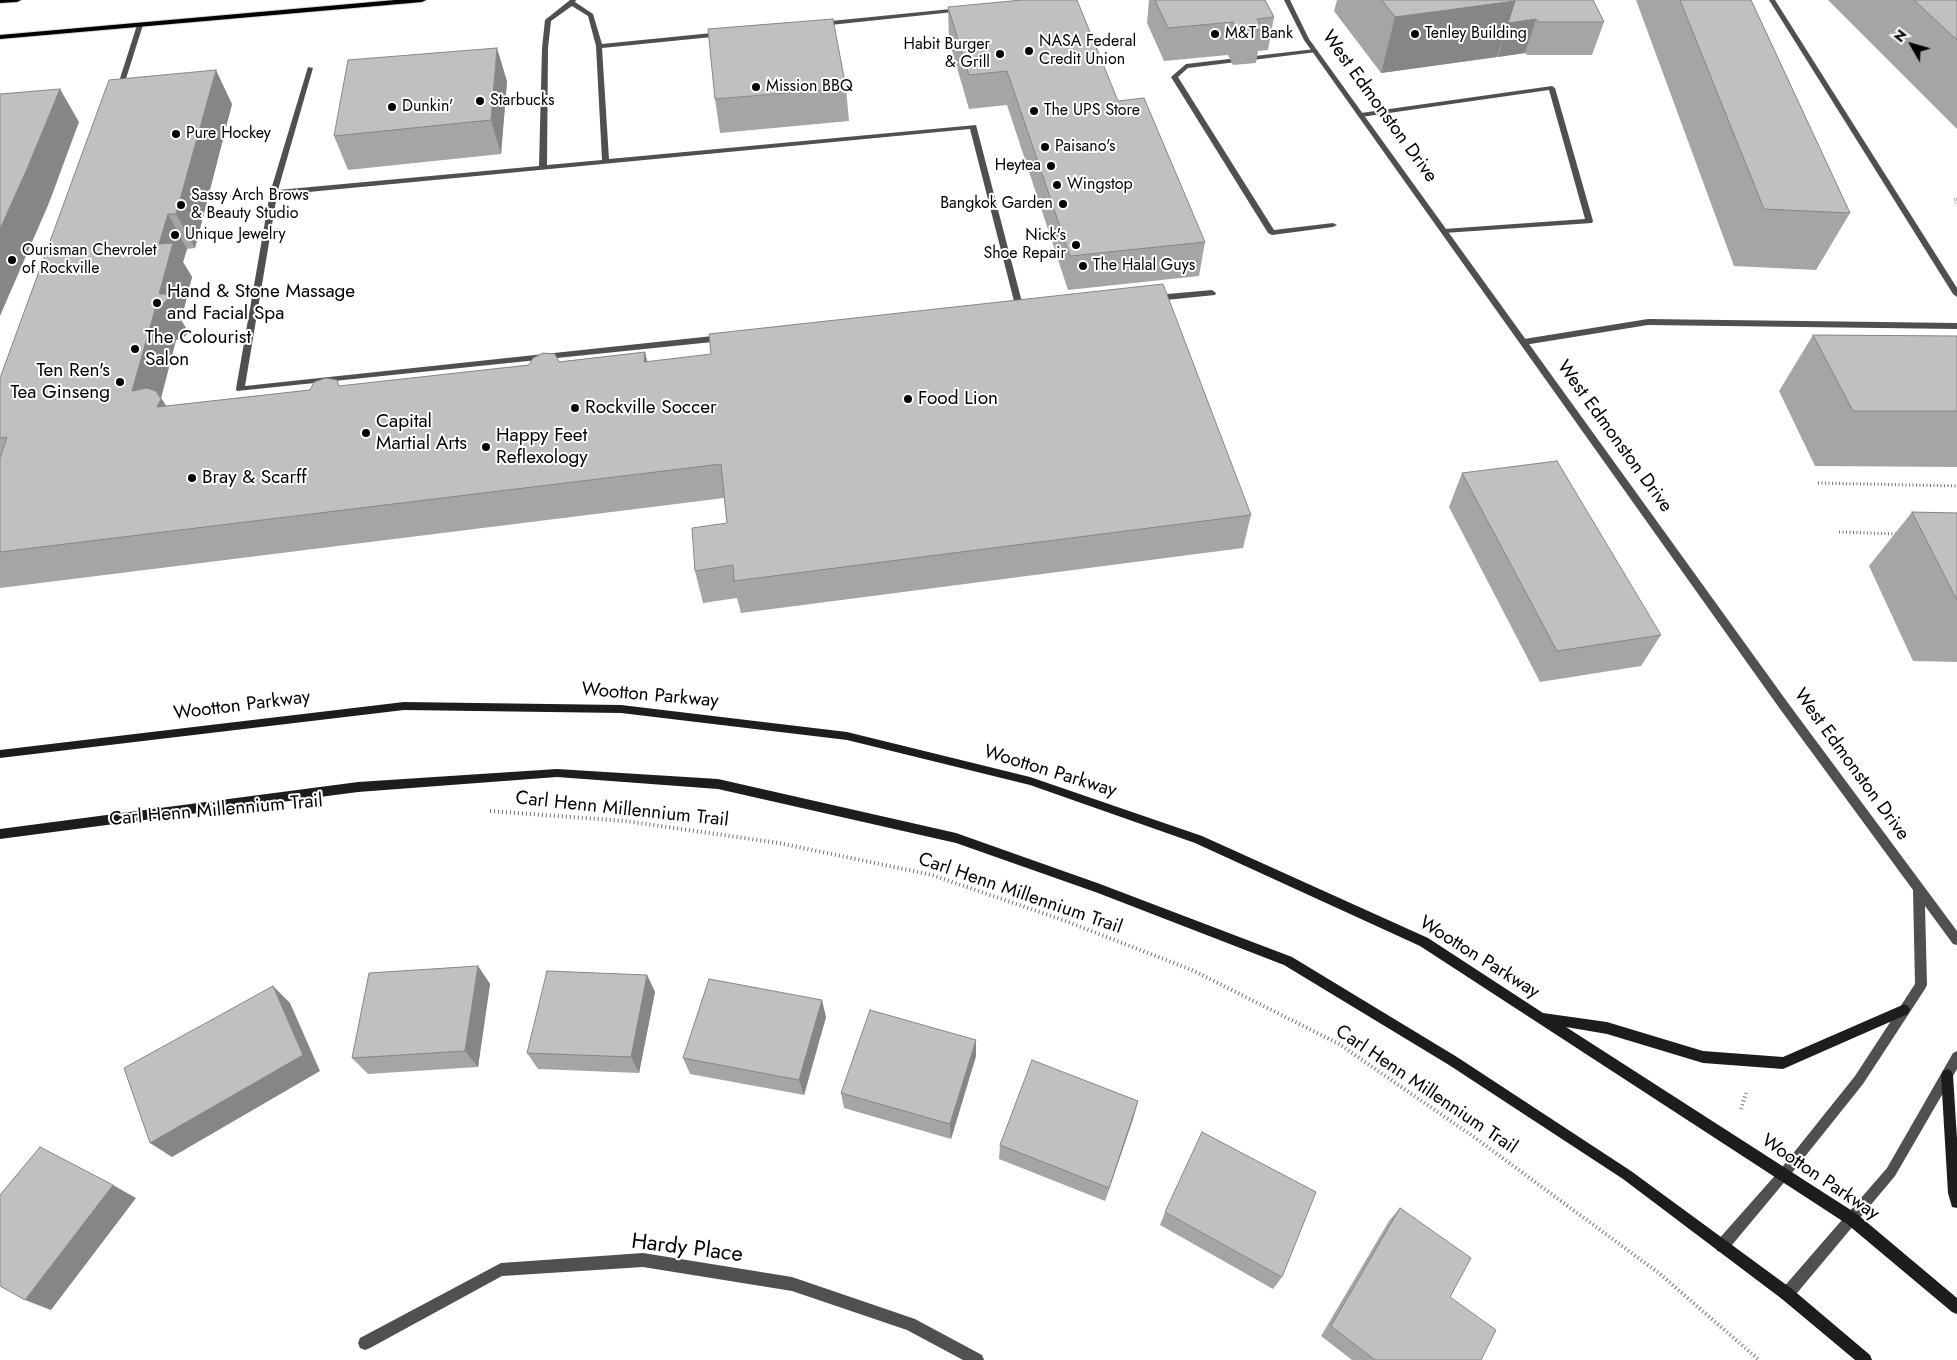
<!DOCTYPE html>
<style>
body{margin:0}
#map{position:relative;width:1957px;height:1360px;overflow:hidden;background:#fff;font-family:Jost,sans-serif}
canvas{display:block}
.north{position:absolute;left:1887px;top:20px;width:50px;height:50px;-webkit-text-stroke:4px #fff;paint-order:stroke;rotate:308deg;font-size:14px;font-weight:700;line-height:20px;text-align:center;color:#000}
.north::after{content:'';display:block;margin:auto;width:18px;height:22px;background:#000;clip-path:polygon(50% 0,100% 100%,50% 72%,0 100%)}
</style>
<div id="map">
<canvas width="1957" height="1360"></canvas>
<div class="north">N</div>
</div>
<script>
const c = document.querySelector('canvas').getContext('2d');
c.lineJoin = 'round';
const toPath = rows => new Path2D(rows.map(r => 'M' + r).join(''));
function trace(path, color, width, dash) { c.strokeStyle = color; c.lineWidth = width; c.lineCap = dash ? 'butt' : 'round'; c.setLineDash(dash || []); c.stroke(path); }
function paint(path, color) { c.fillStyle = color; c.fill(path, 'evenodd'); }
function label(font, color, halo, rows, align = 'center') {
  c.font = font + ' Jost,sans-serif'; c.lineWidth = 4; c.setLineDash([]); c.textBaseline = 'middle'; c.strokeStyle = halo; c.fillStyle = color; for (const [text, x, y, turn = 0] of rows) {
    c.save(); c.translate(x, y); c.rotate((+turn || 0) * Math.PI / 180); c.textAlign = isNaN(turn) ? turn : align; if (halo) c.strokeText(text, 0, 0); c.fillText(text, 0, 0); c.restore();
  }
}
const pathFar2 = toPath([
 [230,196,244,194],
 [1957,199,1954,199,1957,204],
 [215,320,221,315]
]);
const pathFar1 = toPath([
 [1818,483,1957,486],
 [1839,532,1899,534]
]);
const path = toPath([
 [490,811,625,821,779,843,932,875,1063,920,1192,970,1339,1044,1474,1137,1660,1274,1759,1360],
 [1741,1109,1746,1093]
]);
const service = toPath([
 [570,0,576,0,575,2,593,14,602,44,722,32,725,34,722,36,602,48,609,159,976,125,1023,306,1027,307,1027,311,1020,312,1016,309,970,129,277,195,245,386,722,335,726,338,722,341,237,391,236,389,270,193,308,67,313,68,278,190,539,166,542,48,545,20,570,0],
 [572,6,588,16,596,46,602,160,547,165,548,48,551,21,572,6],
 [1769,0,1775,0,1957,288,1957,297,1953,294,1769,0],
 [961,8,963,9,963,11,821,26,818,24,821,22,961,8],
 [140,23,143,25,122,91,117,92,116,91,137,25,140,23],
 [1315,49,1318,51,1317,52,1188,68,1178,77,1274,230,1333,223,1337,225,1333,227,1272,235,1268,233,1171,77,1186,64,1315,49],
 [1552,86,1555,88,1593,221,1592,223,1444,233,1440,231,1444,229,1585,219,1549,90,1361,117,1357,115,1361,113,1552,86],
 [1212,290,1216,293,1215,295,1156,301,1152,298,1156,295,1212,290],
 [1648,319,1957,323,1957,329,1648,325,1524,345,1520,342,1524,339,1648,319]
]);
const minor = toPath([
 [643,1253,792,1277,915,1319,982,1355,984,1360,963,1360,907,1330,792,1291,643,1267,502,1276,370,1348,365,1350,360,1348,358,1343,360,1338,501,1263,643,1253]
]);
const tertiary = toPath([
 [1284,0,1290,0,1309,39,1788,703,1957,931,1957,945,1953,944,1925,906,1927,985,1925,989,1863,1084,1787,1179,1727,1251,1722,1252,1717,1251,1716,1246,1717,1241,1779,1171,1855,1076,1915,984,1913,890,1780,709,1304,40,1284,0],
 [1957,1051,1957,1069,1895,1176,1792,1299,1787,1301,1782,1299,1780,1294,1782,1289,1887,1168,1953,1053,1957,1051]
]);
const secondary = toPath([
 [404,702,621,705,847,732,1030,777,1202,836,1428,938,1543,1013,1607,1022,1703,1051,1783,1057,1900,1006,1904,1004,1908,1006,1910,1010,1908,1014,1783,1069,1703,1063,1607,1034,1566,1027,1857,1214,1957,1298,1957,1314,1952,1312,1847,1224,1420,946,1195,843,1030,785,847,740,621,713,404,710,0,758,0,750,404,702],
 [557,769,718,779,956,833,1100,884,1292,957,1457,1057,1631,1171,1792,1289,1870,1355,1872,1360,1855,1360,1782,1299,1623,1179,1449,1065,1284,965,1098,893,956,843,718,789,557,777,358,792,0,839,0,829,358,782,557,769],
 [1947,1069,1951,1071,1953,1075,1957,1139,1957,1208,1952,1207,1948,1193,1941,1075,1943,1071,1947,1069]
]);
const primary = toPath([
 [0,0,21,0,17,2,0,3,0,0],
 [395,0,426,0,422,2,0,39,0,35,395,0]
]);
const wall = toPath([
 [1149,0,1265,0,1274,17,1268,50,1258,51,1256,63,1233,65,1228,55,1164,61,1147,23],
 [1337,0,1593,0,1604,22,1592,55,1527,55,1525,53,1381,73,1334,11],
 [1636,0,1751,0,1850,213,1816,270,1734,266],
 [1828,0,1957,0,1957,129],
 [948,7,1118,101,1205,242,1199,276,1068,290,1007,105,969,109,949,40],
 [507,81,501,154,348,170,334,136],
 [846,88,849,121,720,133,715,99],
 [232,104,195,248,187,249,183,262,192,277,181,320,186,328,188,333,183,338,176,340,161,398,166,406,645,352,647,362,1251,515,1243,548,741,613,737,598,703,603,695,571,727,523,724,498,0,588,0,378],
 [1813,335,1957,336,1957,467,1815,466,1779,391],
 [1462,473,1661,635,1641,666,1540,682,1449,507],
 [1912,512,1957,513,1957,662,1913,661,1869,566],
 [478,966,490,984,478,1067,368,1074,352,1058],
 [647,975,655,992,639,1073,538,1069,527,1053],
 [826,1017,804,1095,690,1074,683,1058],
 [976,1056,951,1139,844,1108,841,1093],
 [1134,1116,1105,1201,999,1159,1000,1145],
 [1400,1208,1450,1297,1481,1360,1352,1360,1321,1336,1389,1221],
 [1165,1212,1282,1277,1273,1289,1160,1225]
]);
const shadedWall = toPath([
 [1515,1,1497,57,1381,73,1395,17],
 [1536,19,1525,53,1498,57,1508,23],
 [497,48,507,81,501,154,491,120],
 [216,70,232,104,195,248,176,214],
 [60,89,79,122,49,203,0,316,0,229],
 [168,214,187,249,183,262,192,277,181,320,186,328,188,333,183,338,176,340,161,398,178,424,132,391,159,294,159,244],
 [645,352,653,386,644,362],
 [478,966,490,984,478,1067,465,1051],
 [647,975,655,992,639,1073,631,1057],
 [273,986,290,1003,320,1071,172,1157,150,1143],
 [822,1000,826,1017,804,1095,799,1080],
 [976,1040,976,1056,951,1139,950,1124],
 [1138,1101,1134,1116,1105,1201,1109,1188],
 [113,1185,136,1198,51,1310,25,1300]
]);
const building = toPath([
 [1022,0,1077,0,1118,101,1144,98,1205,242,1070,256,1007,71,969,75,948,7,1022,0],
 [1155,0,1265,0,1274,17,1257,19,1262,29,1238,31,1233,22,1168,28,1155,0],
 [1382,0,1514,0,1515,1,1395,17,1382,0],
 [1514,0,1593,0,1604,22,1538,22,1536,19,1508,23,1515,1,1514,0],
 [1680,0,1751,0,1850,213,1764,209,1680,0],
 [1914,0,1957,0,1957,40,1914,0],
 [833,19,846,88,715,99,708,29,833,19],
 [497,48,491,120,334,136,348,60,497,48],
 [216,70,176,214,168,214,159,244,173,243,159,294,166,294,168,299,163,304,156,306,132,391,147,388,156,391,161,399,157,407,310,390,314,382,326,378,337,380,339,386,529,365,533,358,543,353,555,354,559,362,645,352,644,362,711,354,709,334,1163,284,1251,515,734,581,733,565,695,571,692,528,727,523,721,464,0,552,0,458,7,437,0,438,0,378,109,80,216,70],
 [60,89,27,169,0,229,0,94,60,89],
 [1813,335,1957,336,1957,411,1853,411,1813,335],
 [1557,461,1661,635,1557,651,1462,473,1557,461],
 [1912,512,1957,513,1957,600,1912,512],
 [478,966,465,1051,352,1058,369,973,478,966],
 [547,971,647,975,631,1057,527,1053,547,971],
 [709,979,822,1000,799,1080,683,1058,709,979],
 [273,986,303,1055,150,1143,124,1068,273,986],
 [870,1010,976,1040,950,1124,841,1093,870,1010],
 [1032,1060,1138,1101,1109,1188,1000,1145,1032,1060],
 [1202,1132,1316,1192,1282,1277,1165,1212,1202,1132],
 [40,1147,113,1185,25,1300,0,1286,0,1195,40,1147],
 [1400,1208,1471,1258,1450,1297,1496,1330,1481,1360,1375,1360,1331,1326,1400,1208]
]);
const markers = [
 [1215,34,5,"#000"],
 [1415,34,5,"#000"],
 [1029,51,5,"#000"],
 [1000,54,5,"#000"],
 [756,87,5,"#000"],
 [480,101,5,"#000"],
 [392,107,5,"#000"],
 [1034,111,5,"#000"],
 [176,134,5,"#000"],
 [1045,147,5,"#000"],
 [1051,166,5,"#000"],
 [1057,185,5,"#000"],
 [1063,204,5,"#000"],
 [181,205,5,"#000"],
 [175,235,5,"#000"],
 [1076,245,5,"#000"],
 [12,260,5,"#000"],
 [1083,266,5,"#000"],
 [157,303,5,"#000"],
 [135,349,5,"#000"],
 [120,382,5,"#000"],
 [908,399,5,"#000"],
 [575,408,5,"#000"],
 [366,433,5,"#000"],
 [486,447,5,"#000"],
 [192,478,5,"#000"]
];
const farPoinames = [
 ["M&T Bank",1225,34],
 ["Tenley Building",1425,34],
 ["NASA Federal",1039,42],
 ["Credit Union",1039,60],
 ["Habit Burger",990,45,"right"],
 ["& Grill",990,63,"right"],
 ["Mission BBQ",766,87],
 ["Starbucks",490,101],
 ["Dunkin'",402,107],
 ["The UPS Store",1044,111],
 ["Pure Hockey",186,134],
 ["Paisano's",1055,147],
 ["Heytea",1041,166,"right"],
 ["Wingstop",1067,185],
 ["Sassy Arch Brows",191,196],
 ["& Beauty Studio",191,214],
 ["Bangkok Garden",1053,204,"right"],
 ["Unique Jewelry",185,235],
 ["Nick's",1066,236,"right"],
 ["Shoe Repair",1066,254,"right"],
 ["Ourisman Chevrolet",22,251],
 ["of Rockville",22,269],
 ["The Halal Guys",1093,266]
];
const streetNames = [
 ["West Edmonston Drive",1379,107,54],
 ["West Edmonston Drive",1614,437,54],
 ["Wootton Parkway",650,696,5],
 ["Wootton Parkway",242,706,-7],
 ["West Edmonston Drive",1851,765,54],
 ["Wootton Parkway",1050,772,17],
 ["Carl Henn Millennium Trail",622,810,6],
 ["Carl Henn Millennium Trail",216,811,-5],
 ["Carl Henn Millennium Trail",1020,894,19],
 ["Wootton Parkway",1479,958,32],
 ["Carl Henn Millennium Trail",1426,1090,34],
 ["Wootton Parkway",1820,1178,34]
];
const poiNames = [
 ["Hand & Stone Massage",167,292],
 ["and Facial Spa",167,314],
 ["The Colourist",145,338],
 ["Salon",145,360],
 ["Ten Ren's",110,371,"right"],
 ["Tea Ginseng",110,393,"right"],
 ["Food Lion",918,399],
 ["Rockville Soccer",585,408],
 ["Capital",376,422],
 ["Martial Arts",376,444],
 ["Happy Feet",496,436],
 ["Reflexology",496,458],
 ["Bray & Scarff",202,478]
];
const nearStreetnames = [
 ["Hardy Place",687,1249,7]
];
trace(primary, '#dbdbdb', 2);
trace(pathFar2, '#727272', 2.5, [0.5, 2]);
trace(pathFar1, '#727272', 3, [1, 2.5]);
trace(path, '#727272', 4, [1, 3]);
paint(service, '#505050');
paint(minor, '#505050');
paint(tertiary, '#505050');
paint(secondary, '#1d1d1d');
paint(primary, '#000');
paint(wall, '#a5a5a5');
paint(shadedWall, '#868686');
paint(building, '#c0c0c0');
trace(building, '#868686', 1);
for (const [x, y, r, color] of markers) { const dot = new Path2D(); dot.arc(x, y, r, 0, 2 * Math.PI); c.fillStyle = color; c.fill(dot); trace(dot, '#fff', 2); }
label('16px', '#000', '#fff', farPoinames, 'left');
label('19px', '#000', '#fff', streetNames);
label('19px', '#000', '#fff', poiNames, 'left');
label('22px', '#000', '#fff', nearStreetnames);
</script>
